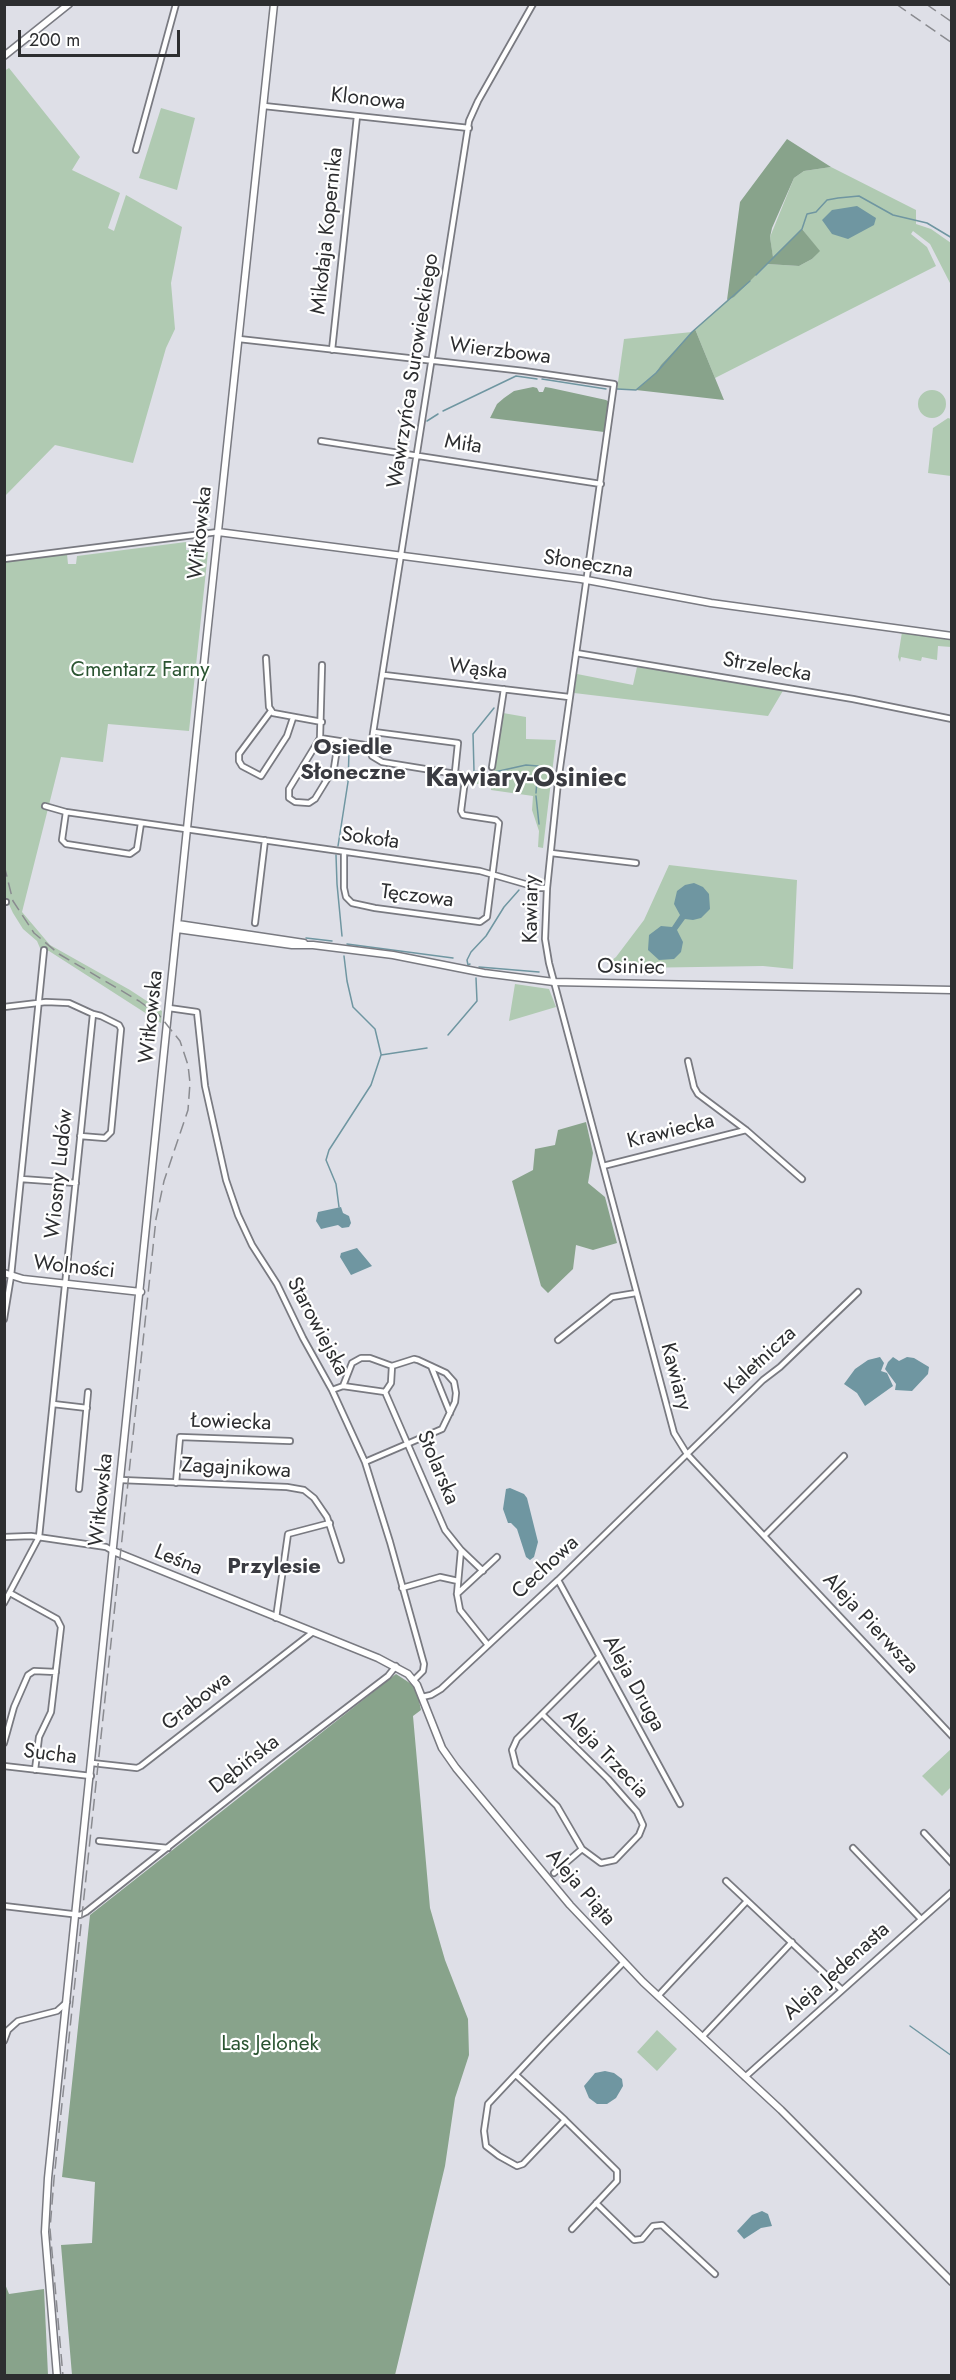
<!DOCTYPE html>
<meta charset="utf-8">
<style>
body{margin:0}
#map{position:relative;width:956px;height:2380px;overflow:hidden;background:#dedfe7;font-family:Jost,sans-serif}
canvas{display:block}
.frame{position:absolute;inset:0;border:6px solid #2d2e30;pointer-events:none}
.scale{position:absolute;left:18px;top:30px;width:162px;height:27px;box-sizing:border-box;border:3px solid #2d2e30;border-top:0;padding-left:8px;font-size:18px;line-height:21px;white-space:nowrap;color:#2d2e30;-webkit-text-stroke:4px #fff;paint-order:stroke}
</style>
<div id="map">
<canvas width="956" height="2380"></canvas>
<div class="frame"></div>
<div class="scale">200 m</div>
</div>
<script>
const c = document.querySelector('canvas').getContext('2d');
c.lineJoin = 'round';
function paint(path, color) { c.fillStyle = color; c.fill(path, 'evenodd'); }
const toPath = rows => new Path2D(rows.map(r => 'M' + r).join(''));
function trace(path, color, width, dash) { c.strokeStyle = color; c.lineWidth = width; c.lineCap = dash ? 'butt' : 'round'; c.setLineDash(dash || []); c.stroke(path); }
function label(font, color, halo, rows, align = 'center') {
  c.font = font + ' Jost,sans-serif'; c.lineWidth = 4.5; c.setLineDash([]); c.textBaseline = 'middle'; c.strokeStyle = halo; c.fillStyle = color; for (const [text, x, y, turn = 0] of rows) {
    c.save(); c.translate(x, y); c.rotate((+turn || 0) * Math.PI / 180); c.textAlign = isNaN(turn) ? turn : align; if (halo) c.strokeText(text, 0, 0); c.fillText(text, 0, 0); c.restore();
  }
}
const green = toPath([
 [9,68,80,157,72,170,120,193,108,228,114,231,126,195,182,227,171,283,175,329,166,348,133,463,55,445,5,496,4,71],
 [161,108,195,118,177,190,139,178],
 [831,167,916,210,916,224,931,229,951,243,951,285,930,244,913,231,911,234,927,247,936,266,715,378,695,329,767,264,799,266,812,259,819,251,802,229,773,258,770,237,794,178,804,171],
 [692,332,656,373,636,390,617,389,624,339],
 '918 404a14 14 0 1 1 28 0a14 14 0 1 1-28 0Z',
 [948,418,951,419,951,476,928,473,933,428],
 [186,542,186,550,208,552,189,731,108,724,103,762,61,757,22,912,50,945,130,990,162,1011,161,1023,49,951,40,948,37,941,23,929,13,913,5,896,4,562,67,554,68,564,76,564,77,556],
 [902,632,951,639,951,647,938,646,937,660,922,657,921,661,901,657,900,662,898,657],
 [637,667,784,689,768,716,574,693,577,674,633,685],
 [503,713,526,717,526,739,556,740,543,848,538,847,539,831,532,810,533,796,491,790,491,786,472,783,472,779,493,777],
 [669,865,797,880,793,969,763,966,632,968,607,964,616,957,644,920],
 [515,984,549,989,556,1007,509,1021],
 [951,1749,951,1787,942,1796,922,1776],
 [657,2030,677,2049,657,2071,637,2052]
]);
const forest = toPath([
 [787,139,831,167,804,171,794,178,772,228,770,237,773,257,802,229,820,251,812,259,799,266,767,264,734,297,727,300,740,202],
 [695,329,724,400,636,390,656,373,661,365],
 [533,387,537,388,539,392,543,392,545,387,551,388,606,400,609,402,604,432,490,418,497,404,504,398,514,391],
 [586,1122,593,1153,588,1183,605,1197,617,1243,593,1250,576,1245,573,1269,548,1293,541,1286,512,1181,533,1170,535,1149,555,1145,558,1130],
 [396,1674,416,1687,421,1710,413,1716,430,1908,445,1960,468,2019,469,2055,455,2098,445,2166,395,2375,72,2375,61,2245,92,2243,95,2182,62,2177,90,1915],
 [5,2284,9,2294,44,2289,48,2375,5,2375]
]);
const water = toPath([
 [857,206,876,218,874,225,848,239,832,234,822,220,832,210],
 [694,883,703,887,709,894,710,909,701,918,693,920,685,919,677,930,683,942,681,952,674,959,659,960,648,950,649,935,661,926,672,927,680,915,674,904,677,891,685,885],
 [341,1207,343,1213,349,1216,351,1223,349,1227,342,1228,338,1225,321,1229,316,1221,318,1212],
 [357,1248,372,1266,351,1275,340,1257,341,1253],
 [880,1357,884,1363,881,1371,887,1373,893,1386,865,1406,857,1393,844,1384,855,1369,868,1360],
 [893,1357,899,1361,907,1357,914,1358,929,1367,928,1374,912,1391,895,1390,896,1384,885,1369,888,1362],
 [510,1488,524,1494,527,1498,538,1542,534,1557,530,1560,526,1557,517,1529,511,1523,508,1523,503,1509,506,1489],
 [605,2071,614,2073,622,2079,623,2086,616,2098,607,2104,597,2104,589,2098,584,2086,595,2073],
 [762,2211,768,2214,772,2226,761,2228,744,2239,737,2231,752,2215]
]);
const stream = toPath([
 [756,275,802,229,807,214,816,212,827,200,838,198,859,196,893,215,927,223,952,238],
 [542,379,606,389],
 [617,389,636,390,656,373,692,332,750,281],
 [443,411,516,376,537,379],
 [427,421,438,414],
 [494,708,473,734,474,771,490,773,526,765,538,766,536,793],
 [536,796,539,824],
 [338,846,348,782,349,752],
 [336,855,337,884,342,936],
 [306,938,332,941],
 [347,944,453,958],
 [344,956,347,981,353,1007,375,1029,381,1054],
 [470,964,468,965,467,960,471,952,486,936,504,907,519,890],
 [479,967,539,972],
 [448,1035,477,1001,476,978],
 [339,1207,336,1184,326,1160,329,1150,371,1085,381,1055,427,1048],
 [910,2026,952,2056]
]);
const street = toPath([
 [264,106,469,128],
 [136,150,176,4],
 [239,339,524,371,614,384,558,782,547,888,545,939,549,963,674,1433,687,1454,952,1736],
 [332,350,357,116],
 [321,441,601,484],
 [4,559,218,532],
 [576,653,853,699,952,719],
 [266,658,269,707,273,713,322,722],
 [322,665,320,738,371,746],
 [384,675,569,697],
 [271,711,239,754,239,761,242,766,261,776,287,736,293,718],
 [374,732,458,743,455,772],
 [320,738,289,789,289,798,295,802,309,803,315,799,334,768,338,742],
 [492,767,504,689],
 [45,806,66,812,480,871,539,888,547,888],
 [66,812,62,840,66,844,130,854,137,849,141,823],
 [344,852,344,888,346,897,352,903,375,908,480,922,487,917,499,823,496,820,463,815,461,811,465,780,462,775,382,762,372,756,371,746,469,121,478,101,533,4],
 [551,853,636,863],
 [4,902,6,902],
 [255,923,265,840],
 [4,1007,46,1002,69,1003,93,1014,39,1537,4,1603],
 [169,1008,197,1012,205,1086,226,1180,238,1215,252,1245,277,1284,303,1338,332,1390,365,1462,390,1542,424,1664,423,1671,414,1680],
 [688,1061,694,1087,698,1094,746,1130,802,1179],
 [80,1136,105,1138,111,1132,121,1029,119,1025,101,1016,93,1014],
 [603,1166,746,1130],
 [21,1179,76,1183],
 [4,1319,11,1276,44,950],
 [558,1340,612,1297,636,1293],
 [392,1366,391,1383,385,1392,445,1530,461,1550,457,1594,460,1610,488,1645],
 [431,1366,450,1413],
 [343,1386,385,1392],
 [332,1390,343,1386,352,1363,361,1358,370,1358,392,1366,414,1359,418,1360,446,1373,454,1382,456,1393,455,1402,442,1429,365,1462],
 [53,1404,87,1408],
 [121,1480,287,1487,304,1490,314,1498,327,1517,341,1560],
 [176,1483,180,1437,290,1441],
 [79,1489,88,1392],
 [765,1535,844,1456],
 [4,1537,31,1536,106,1547,113,1551],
 [461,1550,483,1571],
 [558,1580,680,1804],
 [402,1588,440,1577,458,1581],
 [10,1593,57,1619,61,1627,51,1712,39,1737,35,1770],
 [457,1594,497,1557],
 [276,1618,288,1534,330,1523],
 [422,1697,431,1695,441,1689,558,1580,763,1380,780,1367,858,1292],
 [542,1714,608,1779,637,1812,643,1825,639,1835,615,1860,601,1863,582,1849,554,1873],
 [4,1743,14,1707,28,1675,34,1671,56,1672],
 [92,1763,137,1768,141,1766,313,1632],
 [4,1766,91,1776],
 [924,1833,952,1863],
 [99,1841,168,1848],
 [853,1848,921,1919],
 [582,1849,557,1806,516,1766,512,1750,517,1739,599,1657],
 [726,1881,842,1990],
 [4,1906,80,1915,86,1912,278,1760,388,1676,396,1666],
 [658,1996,747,1901],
 [702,2037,792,1942],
 [4,2041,8,2030,18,2021,57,2011,67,2002],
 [516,2075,565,2120,523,2164,517,2166,499,2156,486,2146,484,2131,488,2104,547,2041,624,1962],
 [745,2077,952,1892],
 [565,2120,617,2171,617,2181,572,2229],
 [596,2203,634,2240,642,2239,653,2226,662,2225,715,2274]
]);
const secondary = toPath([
 [4,56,69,4],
 [218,532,581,579,711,603,952,636],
 [178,924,304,943],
 [177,929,292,945,313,945,393,955,484,973,554,982,952,990],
 [4,1273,23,1279,141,1292],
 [113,1551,378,1658,408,1674,417,1685,442,1748,456,1768,570,1905,643,1982,781,2110,952,2282],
 [57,2376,45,2232,48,2178,206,644,274,4]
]);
const rail = toPath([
 [896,4,952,43],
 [926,4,952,22],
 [4,865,13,901,34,933,59,954,139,1001,159,1015,180,1041,188,1065,190,1083,188,1110,164,1181,156,1219,54,2179,50,2229,63,2376]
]);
const streetNames = [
 ["Klonowa",368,100,6],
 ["Mikołaja Kopernika",328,231,-84],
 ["Wierzbowa",500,352,7],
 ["Wawrzyńca Surowieckiego",414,371,-81],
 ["Miła",463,445,9],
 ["Witkowska",201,533,-84],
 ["Słoneczna",588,565,9],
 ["Strzelecka",767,668,10],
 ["Wąska",478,670,7],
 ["Sokoła",370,839,8],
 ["Tęczowa",417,897,7],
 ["Kawiary",532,909,-89],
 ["Osiniec",631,968,1],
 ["Witkowska",152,1017,-84],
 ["Krawiecka",671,1132,-14],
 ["Wiosny Ludów",60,1174,-84],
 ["Wolności",74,1268,6],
 ["Starowiejska",317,1327,62],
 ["Kaletnicza",761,1361,-43],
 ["Kawiary",675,1377,75],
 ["Łowiecka",231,1423,2],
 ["Stolarska",437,1468,67],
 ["Zagajnikowa",236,1469,3],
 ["Witkowska",102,1500,-84],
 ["Leśna",178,1561,22],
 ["Cechowa",546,1568,-43],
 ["Aleja Pierwsza",870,1624,47],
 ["Aleja Druga",633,1684,61],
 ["Grabowa",197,1702,-38],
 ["Sucha",50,1755,7],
 ["Aleja Trzecia",605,1755,46],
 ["Dębińska",245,1765,-38],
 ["Aleja Piąta",580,1888,49],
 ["Aleja Jedenasta",837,1972,-42]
];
const parkNames = [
 ["Cmentarz Farny",140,671],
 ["Las Jelonek",270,2045]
];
const neighbourhoodNames = [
 ["Osiedle",353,749],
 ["Słoneczne",353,774],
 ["Przylesie",274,1568]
];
const districtNames = [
 ["Kawiary-Osiniec",526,779]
];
paint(green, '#b0cab2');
paint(forest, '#88a38b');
paint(water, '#6f96a1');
trace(stream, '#6f96a1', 1.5);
trace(street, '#797a81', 8);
trace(secondary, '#797a81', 9);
trace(street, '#fff', 4.5);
trace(secondary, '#fff', 6);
trace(rail, '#8a8b90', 1.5, [12, 6]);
label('21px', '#2d2e30', '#fff', streetNames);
label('21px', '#2a5431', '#fff', parkNames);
label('bold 22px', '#3a3b41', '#fff', neighbourhoodNames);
label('bold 27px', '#3a3b41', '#fff', districtNames);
</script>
